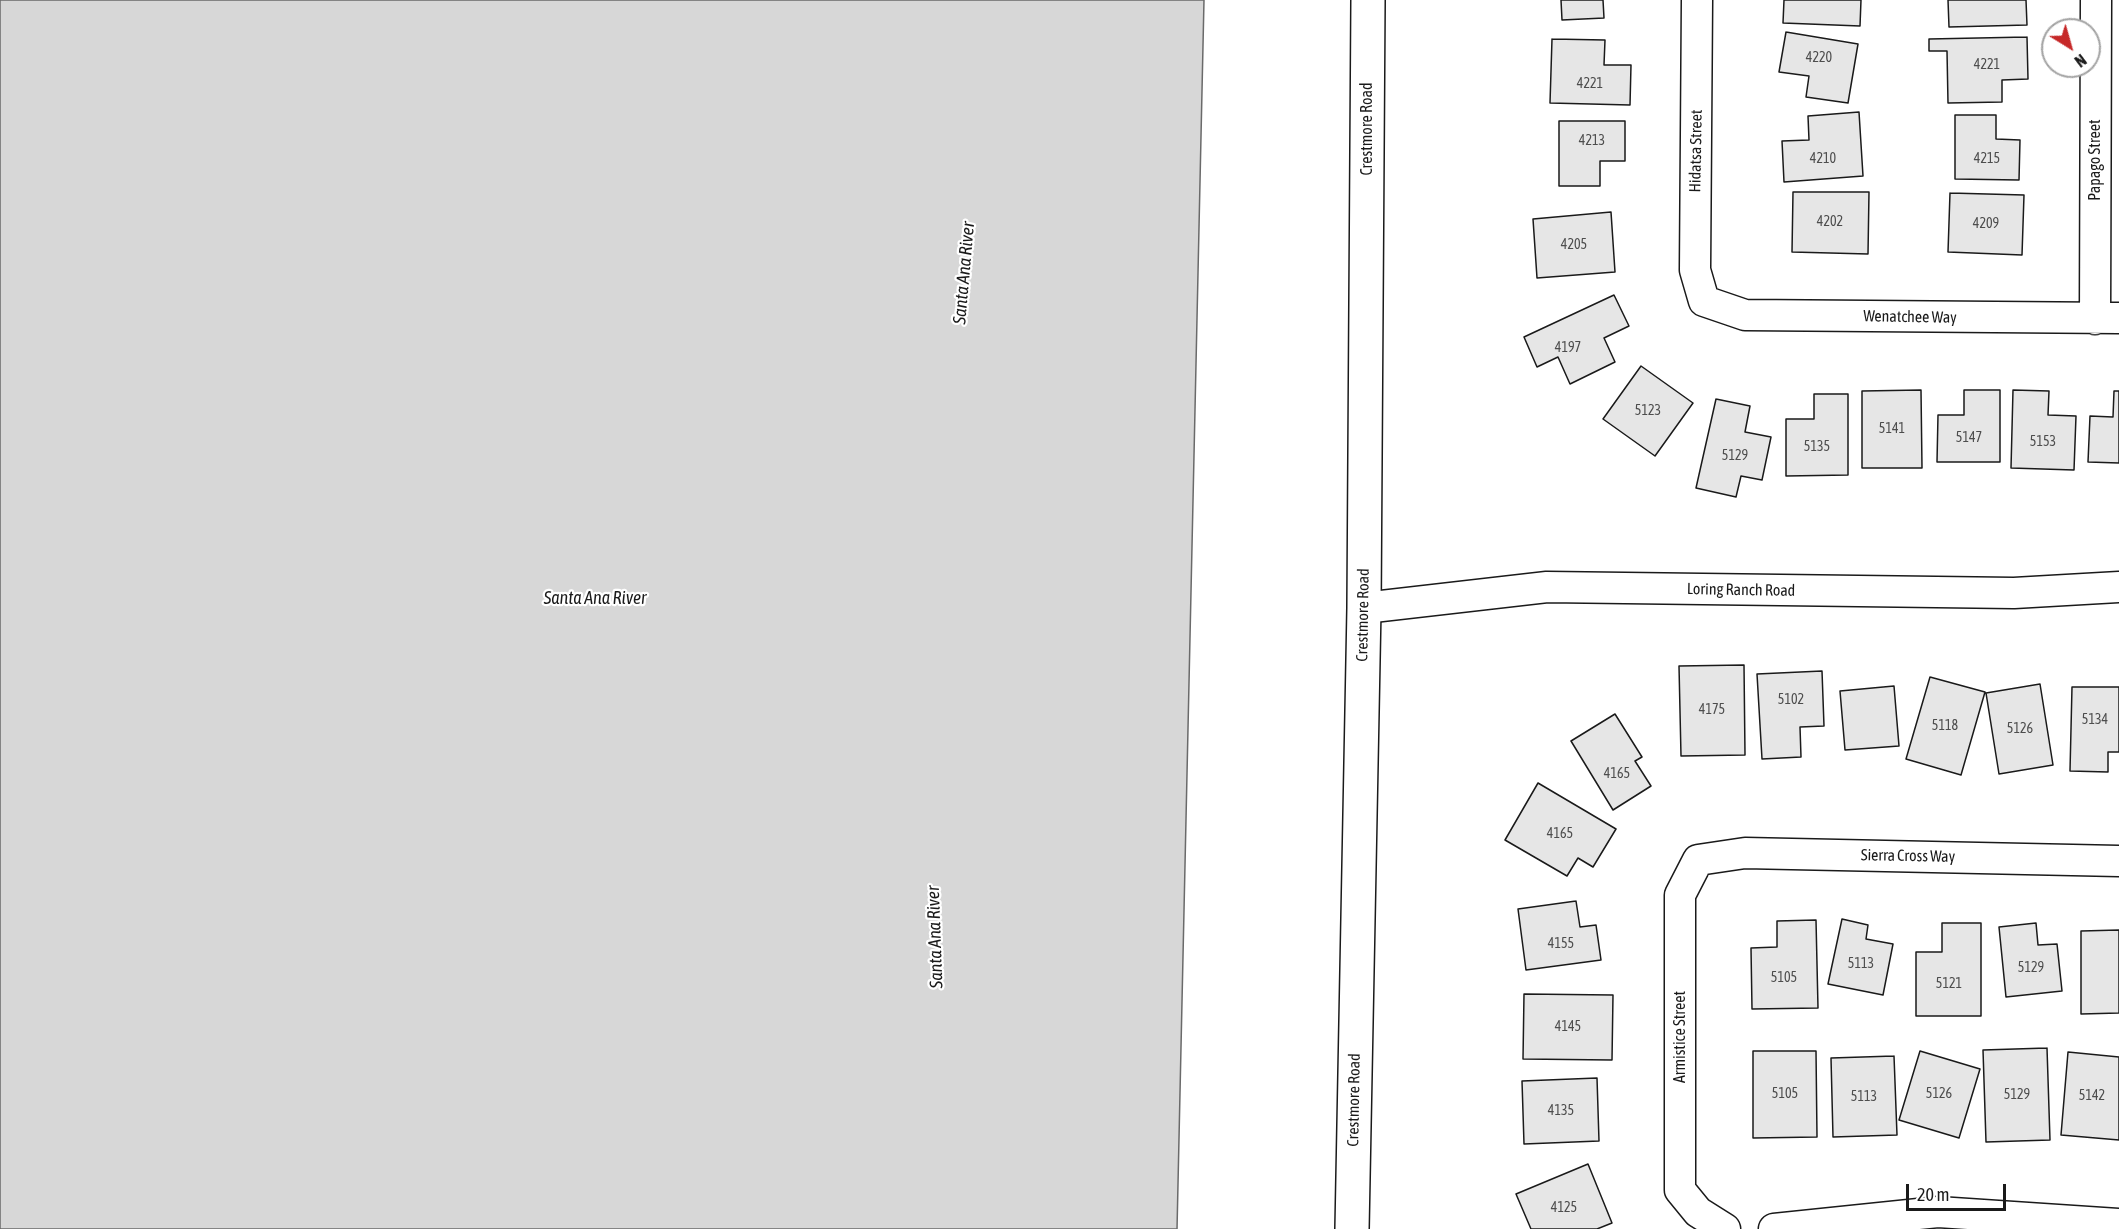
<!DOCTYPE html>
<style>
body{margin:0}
#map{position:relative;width:2119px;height:1229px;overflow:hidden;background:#fff;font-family:"Asap Condensed",sans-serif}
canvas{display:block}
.north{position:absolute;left:2041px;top:18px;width:60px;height:60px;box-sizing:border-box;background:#fff;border:2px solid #a3a3a3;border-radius:50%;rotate:143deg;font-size:16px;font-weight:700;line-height:24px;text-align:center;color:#1a1a1a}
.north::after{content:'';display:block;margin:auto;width:21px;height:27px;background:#c62828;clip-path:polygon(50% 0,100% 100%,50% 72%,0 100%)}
.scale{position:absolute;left:1906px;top:1184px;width:100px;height:27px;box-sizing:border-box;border:3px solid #1a1a1a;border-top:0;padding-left:8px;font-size:18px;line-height:21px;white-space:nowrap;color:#1a1a1a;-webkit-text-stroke:4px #fff;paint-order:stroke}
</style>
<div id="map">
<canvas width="2119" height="1229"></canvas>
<div class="north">N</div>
<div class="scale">20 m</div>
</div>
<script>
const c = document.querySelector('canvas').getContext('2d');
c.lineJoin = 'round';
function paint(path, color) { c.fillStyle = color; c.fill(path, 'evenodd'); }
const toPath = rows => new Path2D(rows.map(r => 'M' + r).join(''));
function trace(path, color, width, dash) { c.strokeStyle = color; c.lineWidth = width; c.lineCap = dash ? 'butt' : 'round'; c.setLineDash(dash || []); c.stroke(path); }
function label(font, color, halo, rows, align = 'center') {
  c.font = font + ' "Asap Condensed",sans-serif'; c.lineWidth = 4.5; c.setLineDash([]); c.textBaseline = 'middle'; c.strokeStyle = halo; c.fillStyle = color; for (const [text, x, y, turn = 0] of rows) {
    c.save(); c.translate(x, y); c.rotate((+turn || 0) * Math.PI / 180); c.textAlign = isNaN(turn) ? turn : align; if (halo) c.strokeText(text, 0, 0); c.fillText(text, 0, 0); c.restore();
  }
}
const water = toPath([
 [0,0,1204,0,1177,1229,0,1229,0,0]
]);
const building = toPath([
 [1561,0,1603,0,1604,18,1562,20,1561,0],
 [1784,0,1861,0,1860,26,1783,23,1784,0],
 [1948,0,2026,0,2027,25,1949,27,1948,0],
 [1786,32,1858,44,1848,103,1806,97,1809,76,1779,72,1786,32],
 [2027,37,2028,79,2002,80,2002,102,1948,103,1947,51,1929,51,1929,39,2027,37],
 [1552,39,1605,40,1604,65,1631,65,1630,105,1550,103,1552,39],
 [1859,112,1863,176,1784,182,1782,141,1809,140,1808,116,1859,112],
 [1955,115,1996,115,1996,139,2020,140,2019,180,1955,179,1955,115],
 [1559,121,1625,121,1625,161,1600,161,1600,186,1559,186,1559,121],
 [1793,192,1869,192,1868,254,1792,252,1793,192],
 [1950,193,2024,195,2022,255,1948,252,1950,193],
 [1611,212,1615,272,1537,278,1533,219,1611,212],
 [1614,295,1629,326,1604,338,1615,362,1570,384,1558,357,1537,367,1524,337,1614,295],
 [1641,366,1693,403,1655,456,1603,419,1641,366],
 [1921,390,1922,468,1862,468,1862,391,1921,390],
 [1964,390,2000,390,2000,462,1937,462,1938,415,1964,415,1964,390],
 [2013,390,2049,391,2048,415,2076,416,2074,470,2011,468,2013,390],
 [2114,391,2119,391,2119,463,2088,462,2090,416,2113,417,2114,391],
 [1814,394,1848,394,1848,475,1786,476,1786,419,1814,419,1814,394],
 [1716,399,1750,406,1745,432,1771,437,1762,480,1741,476,1736,497,1696,488,1716,399],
 [1744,665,1745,755,1681,756,1679,666,1744,665],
 [1822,671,1824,726,1800,727,1801,757,1762,759,1757,674,1822,671],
 [1930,677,1985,692,1961,775,1906,759,1930,677],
 [2040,684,2053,765,1999,774,1986,693,2040,684],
 [1894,686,1899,746,1845,750,1840,691,1894,686],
 [2072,687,2119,687,2119,752,2108,752,2108,772,2070,771,2072,687],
 [1615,714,1642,757,1635,761,1651,786,1613,810,1571,741,1615,714],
 [1538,783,1616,829,1593,867,1578,858,1567,876,1505,840,1538,783],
 [1576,901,1580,927,1596,925,1601,960,1526,970,1518,909,1576,901],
 [1842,919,1868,925,1866,939,1893,944,1883,995,1828,984,1842,919],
 [1816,920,1818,1008,1752,1009,1751,948,1777,947,1777,921,1816,920],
 [1942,923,1981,923,1981,1016,1916,1016,1916,952,1942,952,1942,923],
 [2036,923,2038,945,2057,944,2062,991,2006,997,1999,927,2036,923],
 [2119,930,2119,1013,2081,1014,2081,931,2119,930],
 [1524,994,1613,995,1612,1060,1523,1059,1524,994],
 [2047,1048,2050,1140,1986,1142,1983,1050,2047,1048],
 [1753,1051,1816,1051,1817,1137,1753,1138,1753,1051],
 [1920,1051,1980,1069,1959,1138,1899,1120,1920,1051],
 [2068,1052,2119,1057,2119,1140,2061,1135,2068,1052],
 [1894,1056,1897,1135,1833,1137,1831,1058,1894,1056],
 [1597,1078,1599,1141,1524,1144,1522,1081,1597,1078],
 [1588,1164,1612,1223,1597,1229,1531,1229,1516,1194,1588,1164]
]);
const street = toPath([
 [1697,0,1695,270,1704,301,1745,315,2119,318],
 [2095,319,2096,0],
 [1364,608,1547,587,2014,593,2119,587],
 [1725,1229,1698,1212,1680,1190,1680,895,1698,860,1745,853,2119,861],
 [1774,1229,1938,1212,2119,1224]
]);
const secondary = toPath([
 [1352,1229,1364,608,1368,0]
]);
const numberNames = [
 ["4220",1819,58],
 ["4221",1987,65],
 ["4221",1590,84],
 ["4213",1592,141],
 ["4210",1823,159],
 ["4215",1987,159],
 ["4202",1830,222],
 ["4209",1986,224],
 ["4205",1574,245],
 ["4197",1568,348],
 ["5123",1648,411],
 ["5141",1892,429],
 ["5147",1969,438],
 ["5153",2043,442],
 ["5135",1817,447],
 ["5129",1735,456],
 ["5102",1791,700],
 ["4175",1712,710],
 ["5134",2095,720],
 ["5118",1945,726],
 ["5126",2020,729],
 ["4165",1617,774],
 ["4165",1560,834],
 ["4155",1561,944],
 ["5113",1861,964],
 ["5129",2031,968],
 ["5105",1784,978],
 ["5121",1949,984],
 ["4145",1568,1027],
 ["5105",1785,1094],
 ["5126",1939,1094],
 ["5129",2017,1095],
 ["5142",2092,1096],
 ["5113",1864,1097],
 ["4135",1561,1111],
 ["4125",1564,1208]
];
const streetNames = [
 ["Crestmore Road",1367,129,-90],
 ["Hidatsa Street",1696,151,-89],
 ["Papago Street",2095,160,-90],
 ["Wenatchee Way",1910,317,1],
 ["Loring Ranch Road",1741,590,1],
 ["Crestmore Road",1363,615,-89],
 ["Sierra Cross Way",1908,856,1],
 ["Armistice Street",1680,1037,-90],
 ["Crestmore Road",1354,1100,-89]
];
const waterNames = [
 ["Santa Ana River",964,273,-85],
 ["Santa Ana River",595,598],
 ["Santa Ana River",935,937,-92]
];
paint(water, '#d7d7d7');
trace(water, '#6a6a6a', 1.5);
paint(building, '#e6e6e6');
trace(building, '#1a1a1a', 1.5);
trace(street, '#1a1a1a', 33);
trace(secondary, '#1a1a1a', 36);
trace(street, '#fff', 30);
trace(secondary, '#fff', 33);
label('14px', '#4d4d4d', null, numberNames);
label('16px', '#1a1a1a', '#fff', streetNames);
label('italic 18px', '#1a1a1a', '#fff', waterNames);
</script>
